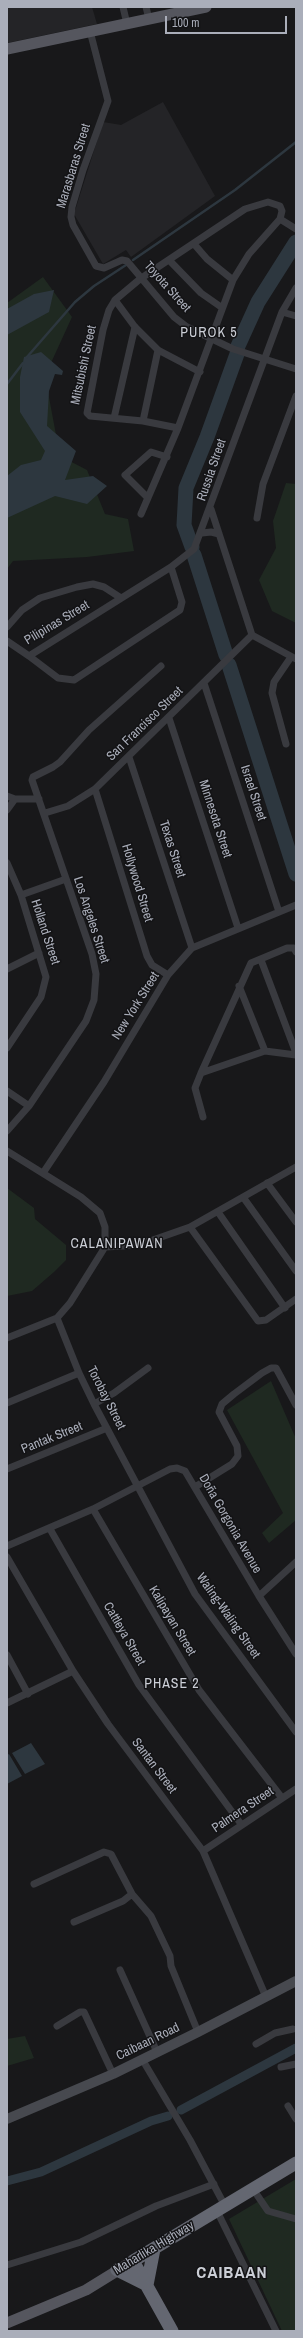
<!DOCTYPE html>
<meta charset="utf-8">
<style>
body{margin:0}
#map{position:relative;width:303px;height:2338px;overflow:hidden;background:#18181a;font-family:"Archivo Narrow",sans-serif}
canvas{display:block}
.frame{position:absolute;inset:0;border:8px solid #aaaeba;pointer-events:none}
.scale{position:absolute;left:165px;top:16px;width:122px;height:18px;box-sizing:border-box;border:2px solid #aaaeba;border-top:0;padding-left:5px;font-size:12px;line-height:14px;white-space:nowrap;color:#aaaeba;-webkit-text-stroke:3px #131315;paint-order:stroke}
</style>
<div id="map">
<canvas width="303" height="2338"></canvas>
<div class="frame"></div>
<div class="scale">100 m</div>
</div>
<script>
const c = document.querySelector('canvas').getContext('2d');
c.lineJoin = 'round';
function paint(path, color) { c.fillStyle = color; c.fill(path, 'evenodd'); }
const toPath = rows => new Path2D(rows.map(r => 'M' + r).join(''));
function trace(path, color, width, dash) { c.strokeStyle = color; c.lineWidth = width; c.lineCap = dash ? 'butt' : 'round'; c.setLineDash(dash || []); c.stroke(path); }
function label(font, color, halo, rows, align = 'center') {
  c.font = font + ' "Archivo Narrow",sans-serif'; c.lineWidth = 3; c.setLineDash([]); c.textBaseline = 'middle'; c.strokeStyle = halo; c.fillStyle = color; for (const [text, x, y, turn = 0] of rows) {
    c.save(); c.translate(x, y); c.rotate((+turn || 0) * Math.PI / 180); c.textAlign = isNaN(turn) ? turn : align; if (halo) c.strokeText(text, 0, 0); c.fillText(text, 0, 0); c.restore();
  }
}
const built = toPath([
 [7,7,92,7,97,24,7,43],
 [163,102,215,196,131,257,126,250,103,264,74,214,103,122,121,125]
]);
const green = toPath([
 [43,277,72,317,45,376,60,456,87,470,105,514,128,519,134,551,87,557,13,561,7,569,7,303],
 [286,483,296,484,296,623,272,611,259,580,276,548,273,521],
 [7,1188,34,1208,35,1219,66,1245,66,1260,54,1272,32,1291,7,1296],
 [271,1381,296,1439,296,1520,269,1543,262,1533,283,1513,227,1410],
 [25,2036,34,2058,7,2066,7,2039],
 [296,2179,296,2331,282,2331,229,2219]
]);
const water = toPath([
 [54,290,49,312,7,335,7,309,34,294],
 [41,352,63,371,62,375,55,374,49,391,47,426,76,451,65,480,93,476,107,486,87,504,55,496,7,518,7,476,21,465,41,460,45,451,20,412,20,377,24,357],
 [31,1743,45,1764,25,1774,12,1753],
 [9,1754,22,1776,7,1784,7,1755]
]);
const stream = toPath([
 [133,260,235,190,296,142],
 [27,357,75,302,94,286,126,265],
 [7,384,23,363]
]);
const canal = toPath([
 [181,2110,296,2048],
 [7,2181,41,2172,151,2121,168,2116]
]);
const river = toPath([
 [238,346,258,302,296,242],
 [192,547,184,525,186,488,207,437,237,354],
 [194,555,226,655],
 [229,665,296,874]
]);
const street = toPath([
 [123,7,127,24],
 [146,7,149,19],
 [90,31,108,101,83,170,72,207,71,217,73,225,96,266,104,268,122,260,127,261,174,317,187,327,233,349,296,369],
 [280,219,296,229],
 [194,244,207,259,233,280],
 [169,260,201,293,221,307],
 [115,300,135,327,158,350,200,372],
 [282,312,296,316],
 [158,350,143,421,178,428],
 [114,418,135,327],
 [147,497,125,475,151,452,167,457],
 [211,509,252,635],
 [141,514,178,428,233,280,249,254,280,219,282,211,280,206,268,202,245,209,140,279,115,300,109,310,103,330,87,413,90,416,143,421],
 [257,518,263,484,296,396],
 [202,533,211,532,219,534],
 [7,627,22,610,40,598,77,587,93,584,104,587,121,598],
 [252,635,296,659],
 [7,641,29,656,171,567,194,549,282,312,296,288],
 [29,656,58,678,74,680,180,610,182,602,171,567],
 [204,683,279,912],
 [169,718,238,928],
 [286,744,272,693,274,682,291,657],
 [129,757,192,948],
 [95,789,147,956,152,965,168,975],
 [7,796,15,799,39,799],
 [7,810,15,799],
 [45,813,68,806,95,789,252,635],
 [7,863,21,895,46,977,41,997,7,1048],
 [21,895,66,879],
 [296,952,294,948,287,948,251,963,201,1073,265,1051,296,1055],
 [261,960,296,1053],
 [7,969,39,953],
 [239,986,265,1051],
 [201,1073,195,1088,203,1117],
 [7,1091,29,1106],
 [7,1131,29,1106,86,1021,94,1000,96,974,92,954,32,780,33,777,53,767,60,762,89,730,161,666],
 [7,1151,81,1197,100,1213,105,1227,105,1247,70,1303,57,1318,7,1338],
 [43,1173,104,1082,168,975,192,948,296,905],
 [267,1183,296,1222],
 [243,1197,296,1271],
 [218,1212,285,1308],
 [190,1227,258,1321,266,1320,296,1299],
 [105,1247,124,1246,150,1241,190,1227,296,1167],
 [57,1318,79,1373,94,1404,195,1594,296,1732],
 [7,1403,79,1373],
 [94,1404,114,1393,148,1368],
 [7,1469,107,1428],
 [195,1487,232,1464,238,1456,237,1446,219,1412,222,1404,234,1394,262,1373,271,1368,276,1368,296,1405],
 [93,1509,199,1690,282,1798],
 [50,1529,139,1685,241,1824],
 [7,1546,93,1509,170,1469,177,1468,185,1471,259,1596,296,1654],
 [7,1557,73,1671,108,1724,203,1851,266,1997],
 [259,1596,296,1562],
 [7,1655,28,1694],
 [7,1703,73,1671],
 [203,1851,296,1789],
 [34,1884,104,1852,111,1854,132,1894,151,1916,170,1956,171,1966,198,2032],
 [74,1922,123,1901,132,1894],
 [120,1970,157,2052],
 [57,2026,80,2012,84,2012,113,2074],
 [256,2044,275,2033,293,2029],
 [142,2059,190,2140,225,2206],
 [281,2067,296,2064],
 [288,2106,296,2119],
 [253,2189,268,2211,296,2219],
 [217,2211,276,2331],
 [7,2265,81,2242,156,2206,214,2184]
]);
const secondary = toPath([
 [7,2119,113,2074,198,2032,296,1981]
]);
const primary = toPath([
 [7,49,206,7],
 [7,2323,86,2290,133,2261]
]);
const highway = toPath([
 [117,2270,147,2285],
 [147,2285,154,2249],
 [172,2331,133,2261,296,2163]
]);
const streetNames = [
 ["Marasbaras Street",74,166,-73],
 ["Toyota Street",167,287,48],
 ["Mitsubishi Street",84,365,-78],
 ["Russia Street",212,470,-71],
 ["Pilipinas Street",57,623,-31],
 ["San Francisco Street",145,724,-44],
 ["Israel Street",253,793,72],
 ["Minnesota Street",215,819,72],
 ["Texas Street",172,849,72],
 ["Hollywood Street",137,883,73],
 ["Los Angeles Street",91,920,72],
 ["Holland Street",45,932,72],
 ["New York Street",136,1006,-58],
 ["Torobay Street",106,1398,63],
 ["Pantak Street",52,1438,-22],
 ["Doña Gorgonia Avenue",230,1524,60],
 ["Waling-Waling Street",228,1616,55],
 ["Kalipayan Street",172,1621,59],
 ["Cattleya Street",124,1634,60],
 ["Santan Street",154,1766,53],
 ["Palmera Street",243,1810,-34],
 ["Caibaan Road",148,2042,-26],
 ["Maharlika Highway",154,2248,-31]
];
const neighbourhoodNames = [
 ["PUROK 5",209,333],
 ["CALANIPAWAN",117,1244],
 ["PHASE 2",172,1684]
];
const districtNames = [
 ["CAIBAAN",232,2273]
];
paint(built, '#242427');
paint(green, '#1f2921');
paint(water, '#2d373f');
trace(stream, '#2d373f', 2.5);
trace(canal, '#2d373f', 9);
trace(river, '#2d373f', 15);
trace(street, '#393a3f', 7);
trace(secondary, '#47494f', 10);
trace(primary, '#55565e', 11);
trace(highway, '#646771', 13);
label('13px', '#aaaeba', '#131315', streetNames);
c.letterSpacing = '1px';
label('14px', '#cbced6', '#131315', neighbourhoodNames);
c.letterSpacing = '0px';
c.letterSpacing = '1px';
label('bold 17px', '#cbced6', '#131315', districtNames);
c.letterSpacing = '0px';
</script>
